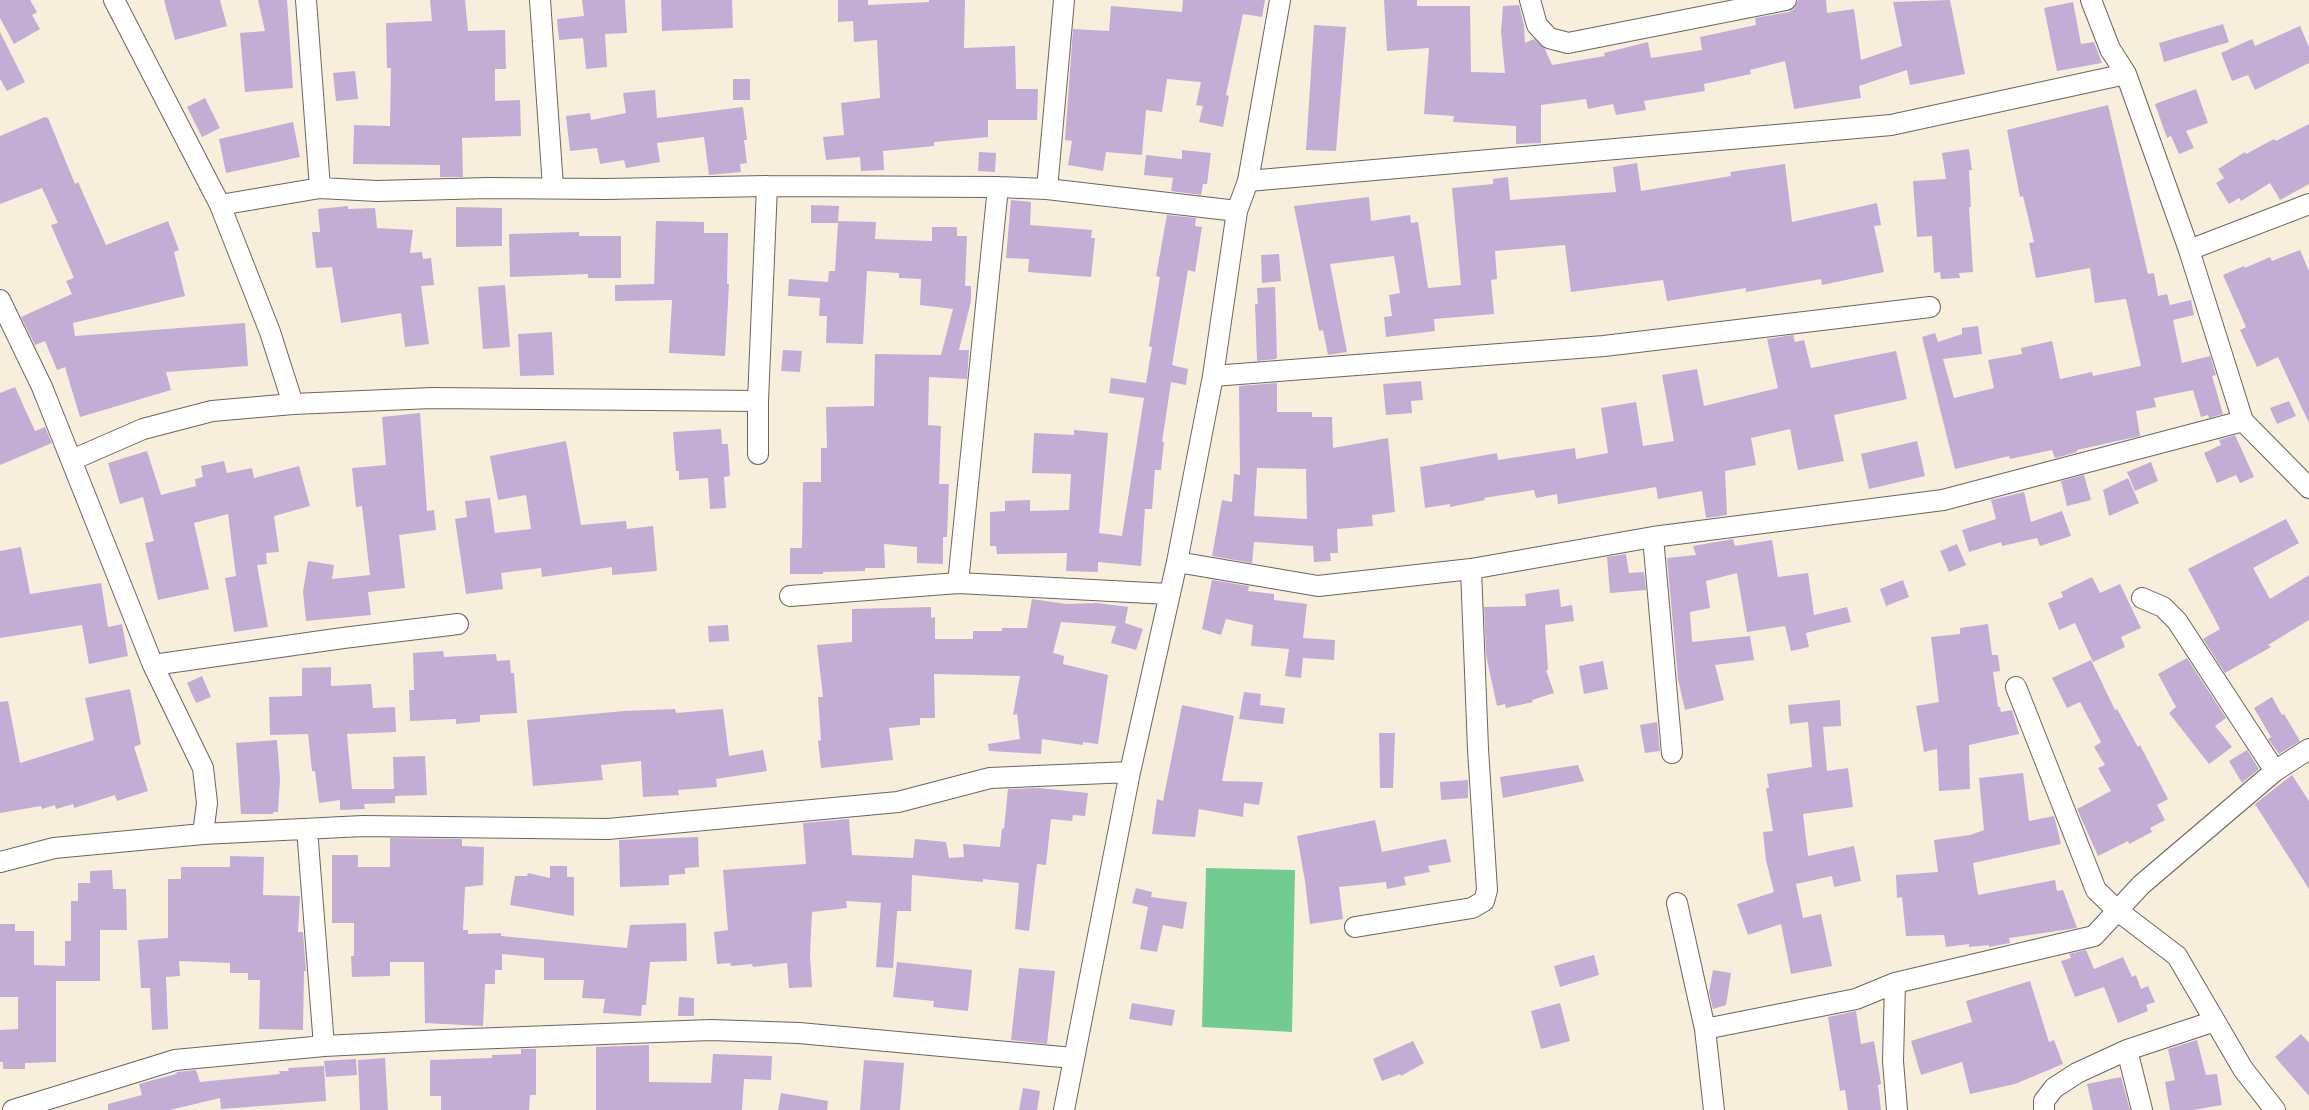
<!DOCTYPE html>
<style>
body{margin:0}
canvas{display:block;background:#f8eedc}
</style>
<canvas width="2309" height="1110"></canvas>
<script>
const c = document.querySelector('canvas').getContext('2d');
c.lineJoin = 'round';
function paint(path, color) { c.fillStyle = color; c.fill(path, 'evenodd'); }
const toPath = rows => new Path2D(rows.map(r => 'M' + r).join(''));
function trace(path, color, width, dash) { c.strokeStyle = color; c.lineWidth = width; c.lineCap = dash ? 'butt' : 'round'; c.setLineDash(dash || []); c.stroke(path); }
const green = toPath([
 [1206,868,1295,870,1292,1032,1202,1027]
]);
const building = toPath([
 [0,0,30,0,37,12,32,15,40,29,14,44,0,18],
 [164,0,220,0,227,26,175,40],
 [258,0,287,0,293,88,245,92,240,33,265,31],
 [430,0,465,0,468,31,505,30,506,69,495,69,495,101,520,100,521,136,462,138,463,177,440,177,440,165,353,164,354,125,390,126,391,68,387,68,386,23,432,21],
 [582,0,625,0,627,33,605,34,607,67,586,69,583,38,559,40,557,19,584,16],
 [661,0,732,0,733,28,662,31],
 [838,0,868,0,868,5,929,2,929,0,965,0,964,48,1015,46,1016,89,1038,89,1037,120,988,120,988,137,934,142,934,146,883,151,884,170,861,171,860,157,826,160,823,137,844,135,841,103,880,98,877,40,854,42,853,21,838,22],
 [1183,0,1265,0,1262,17,1243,14,1226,95,1229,96,1223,127,1199,122,1203,106,1196,105,1201,82,1167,79,1162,112,1146,110,1142,155,1106,152,1103,171,1068,165,1072,141,1065,140,1073,29,1109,31,1111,6,1182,12],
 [1384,0,1417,0,1417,6,1470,6,1471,72,1505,73,1501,32,1503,6,1519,5,1524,25,1525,43,1534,39,1545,49,1552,65,1605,56,1604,53,1648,42,1651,58,1702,50,1700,37,1756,25,1755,18,1789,12,1794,9,1798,0,1826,0,1827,13,1854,9,1861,60,1902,46,1893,2,1950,0,1965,74,1910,85,1907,70,1859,86,1861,98,1794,109,1785,61,1750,70,1751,74,1704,84,1705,91,1644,101,1646,110,1616,115,1613,104,1588,109,1586,99,1541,105,1541,143,1516,144,1516,126,1453,122,1454,116,1424,114,1429,48,1387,51],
 [2073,2,2081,44,2094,42,2102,63,2057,71,2044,8],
 [2223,24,2229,42,2164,62,2159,43],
 [1314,25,1346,27,1336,151,1306,150],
 [2300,26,2309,47,2309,63,2255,90,2248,75,2232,81,2221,53,2252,39,2255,46],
 [0,32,25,82,7,91,0,79],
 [355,71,358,99,336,101,333,73],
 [733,79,750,79,750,100,733,100],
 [2196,89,2208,123,2186,131,2194,148,2179,154,2171,136,2167,138,2155,104],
 [655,90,657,118,743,107,747,140,744,140,747,163,740,164,741,172,709,175,704,137,657,143,660,162,626,168,624,160,600,164,597,148,570,151,566,116,590,113,591,120,626,113,623,93],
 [205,98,220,128,202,137,187,107],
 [2108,105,2148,274,2154,273,2158,296,2167,294,2170,305,2191,300,2194,315,2173,320,2182,363,2210,356,2216,375,2212,376,2223,414,2209,418,2208,415,2201,417,2193,390,2154,398,2156,407,2136,411,2140,436,2077,450,2077,452,2055,458,2052,450,2010,459,2009,456,1955,469,1922,337,1935,333,1938,342,1962,334,1962,328,1978,326,1982,354,1943,359,1954,398,1994,388,1988,360,2022,354,2021,348,2052,341,2060,379,2092,372,2093,376,2141,366,2126,299,2095,303,2090,268,2036,278,2029,243,2034,242,2023,196,2020,197,2007,130],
 [45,117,48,118,75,184,78,182,106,245,168,221,179,250,174,252,185,296,73,323,75,336,245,323,248,366,166,372,171,390,80,417,65,367,57,370,45,341,35,345,21,317,72,294,66,281,74,278,51,225,58,223,42,188,0,204,0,136],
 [293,122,300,157,226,173,219,139],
 [2309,124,2309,184,2280,200,2270,183,2241,201,2239,198,2229,204,2216,183,2224,178,2218,169,2245,152,2246,154,2274,139,2276,141],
 [1969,149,1972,170,1969,170,1971,207,1969,207,1973,272,1959,273,1960,278,1941,279,1940,272,1934,273,1932,236,1917,237,1913,181,1946,179,1942,153],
 [1182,150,1211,153,1207,184,1203,184,1201,195,1171,191,1173,178,1144,175,1146,155,1182,159],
 [979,152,996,153,995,172,978,171],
 [1637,163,1641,191,1731,176,1730,172,1785,164,1792,222,1877,203,1881,225,1874,226,1884,272,1822,285,1821,279,1746,292,1746,288,1667,301,1663,280,1571,292,1565,245,1495,251,1497,279,1491,280,1494,314,1434,319,1435,331,1386,337,1384,317,1392,316,1389,295,1400,293,1394,256,1330,264,1347,352,1328,355,1323,330,1319,331,1294,206,1369,197,1371,221,1410,215,1411,223,1418,222,1428,288,1461,285,1452,188,1493,184,1493,179,1508,177,1510,200,1616,192,1613,167],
 [1011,200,1031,202,1030,225,1092,230,1091,238,1095,238,1091,277,1028,272,1029,259,1006,258],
 [811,205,839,206,838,221,876,222,875,239,932,241,932,227,957,227,957,236,967,236,965,286,971,286,971,301,959,350,969,350,967,379,929,377,928,425,941,426,939,484,949,484,947,537,943,537,943,564,917,563,917,547,884,544,885,568,865,568,865,571,823,572,823,574,790,574,790,548,802,548,803,482,821,482,821,448,827,448,826,407,874,406,875,354,941,355,953,309,920,305,921,279,899,278,899,273,867,271,863,344,826,343,827,316,819,316,820,298,788,296,789,279,828,282,829,271,835,271,838,223,811,223],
 [348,206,348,209,375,208,377,228,413,230,410,253,422,252,423,259,431,258,434,285,421,286,429,344,405,347,401,313,341,323,332,267,316,268,312,232,320,232,318,209],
 [456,207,502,208,502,246,456,247],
 [1167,215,1196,218,1195,226,1202,227,1195,272,1188,270,1172,365,1188,369,1186,385,1171,382,1162,442,1164,442,1161,470,1155,470,1152,509,1145,509,1141,566,1098,562,1098,572,1066,571,1067,553,997,554,996,546,990,546,990,512,1005,511,1005,501,1030,500,1030,511,1069,510,1071,474,1032,473,1034,433,1074,435,1074,430,1108,433,1099,533,1122,536,1144,398,1109,393,1111,378,1146,383,1152,347,1149,346,1160,277,1156,276],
 [656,221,704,222,704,233,728,233,727,284,729,284,725,356,669,353,672,300,615,301,615,285,654,284],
 [579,232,579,236,621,236,621,278,588,278,588,274,510,277,509,234],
 [2300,250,2309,271,2309,423,2278,357,2257,367,2240,330,2246,327,2223,275,2244,266,2245,268,2270,257,2272,261],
 [1279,254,1281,281,1262,283,1261,255],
 [505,285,510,347,483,349,478,287],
 [1275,287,1277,357,1276,359,1257,361,1255,304,1258,304,1257,288],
 [552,332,554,375,520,376,518,334],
 [1793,335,1795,342,1804,340,1811,368,1896,351,1907,399,1834,415,1844,461,1798,470,1790,429,1751,438,1756,465,1725,471,1727,515,1706,518,1702,491,1658,499,1656,487,1558,504,1557,494,1536,498,1534,490,1484,498,1485,500,1450,507,1450,504,1425,508,1420,467,1497,453,1498,460,1575,448,1576,459,1608,453,1601,408,1636,402,1643,446,1674,441,1662,375,1697,369,1704,406,1778,388,1767,339],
 [783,350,802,351,800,372,781,371],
 [1421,381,1423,400,1411,401,1412,413,1386,415,1383,384],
 [1277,383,1277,412,1312,412,1312,417,1332,417,1333,448,1388,438,1395,512,1372,515,1373,526,1337,529,1338,553,1330,553,1331,561,1314,562,1313,546,1254,542,1252,563,1212,556,1222,500,1232,502,1234,474,1240,475,1239,386],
 [1257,468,1306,469,1307,519,1254,516],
 [15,387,35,431,45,427,52,443,0,465,0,393],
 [2289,401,2296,416,2277,424,2270,408],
 [420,413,427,511,434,510,436,530,399,535,405,588,368,592,371,615,306,621,303,592,308,561,334,565,332,579,370,575,362,506,356,507,352,468,386,465,382,417],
 [721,429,722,444,728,444,730,476,724,477,726,508,710,509,708,478,679,480,679,471,676,471,673,432],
 [2235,435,2254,477,2240,483,2236,475,2217,483,2204,453,2221,445,2219,440],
 [566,441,581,525,626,521,627,529,653,526,657,571,612,575,612,567,542,577,541,568,501,573,503,589,466,594,455,519,467,517,465,501,490,498,495,533,531,529,526,495,498,500,490,456],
 [1917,441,1925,476,1869,489,1861,454],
 [147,451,161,495,196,486,195,479,203,477,201,466,224,461,227,473,252,468,254,478,299,466,310,506,274,516,279,552,266,553,267,564,257,565,268,627,234,632,225,578,236,576,228,514,194,523,209,589,158,600,145,543,154,541,143,497,120,504,108,463],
 [2151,462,2158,481,2135,491,2127,472],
 [2084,475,2091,500,2067,506,2061,481],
 [2128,478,2139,503,2109,516,2103,490],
 [2024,492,2031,522,2062,511,2071,536,2040,546,2037,538,2002,546,2001,542,1969,552,1962,530,1996,519,1991,500],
 [2286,519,2299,543,2253,568,2270,599,2309,575,2309,620,2268,645,2271,647,2225,673,2203,639,2220,629,2188,569],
 [1733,539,1735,546,1772,540,1778,577,1808,573,1814,615,1847,607,1851,622,1806,633,1809,647,1791,651,1785,626,1747,632,1737,573,1706,581,1710,608,1690,612,1692,642,1750,636,1754,660,1715,665,1724,700,1685,710,1678,679,1667,558,1696,555,1693,546],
 [1957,544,1966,565,1949,572,1940,551],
 [21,547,30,594,101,583,108,627,122,624,128,656,89,664,82,625,0,638,0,551],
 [1626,554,1629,573,1644,572,1646,590,1610,593,1607,557],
 [2092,577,2100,593,2120,584,2141,628,2121,637,2125,647,2093,662,2075,623,2059,630,2048,603,2063,597,2061,592],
 [1212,580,1249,586,1248,591,1274,594,1274,600,1307,604,1303,638,1335,640,1334,660,1303,658,1301,678,1285,676,1289,649,1251,646,1253,625,1226,619,1221,635,1202,629],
 [1903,580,1909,597,1886,606,1880,589],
 [1559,589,1561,607,1572,605,1574,621,1545,625,1548,670,1546,670,1554,693,1532,700,1533,702,1506,708,1505,704,1497,706,1486,655,1484,607,1526,606,1525,594],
 [1032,599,1066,604,1097,603,1128,607,1125,623,1143,629,1136,650,1111,643,1116,626,1061,622,1053,653,1064,656,1063,664,1108,675,1098,744,1083,742,1083,745,1042,739,1041,754,989,751,988,744,1020,739,1017,714,1013,715,1020,676,934,674,935,718,920,718,920,725,889,728,893,760,821,768,818,741,821,740,818,697,823,697,817,645,852,642,852,609,931,607,931,618,935,617,935,639,973,639,973,631,1002,631,1002,628,1027,628],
 [1988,624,1992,655,1998,655,2000,671,1993,672,1998,707,2000,707,2001,712,2012,710,2019,734,1969,745,1970,789,1939,791,1937,749,1924,752,1916,706,1939,702,1931,637,1960,634,1960,628],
 [728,625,729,641,709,642,708,626],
 [443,651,444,657,496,654,497,661,510,660,511,673,514,673,517,713,480,715,480,722,456,724,456,719,410,721,409,690,414,690,413,653],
 [2187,658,2226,718,2215,726,2232,747,2209,764,2169,713,2176,707,2158,674],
 [2091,660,2115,710,2117,709,2138,747,2140,745,2168,799,2157,805,2165,820,2150,828,2152,832,2129,844,2128,841,2098,856,2077,809,2111,791,2098,768,2105,765,2094,747,2101,742,2080,702,2067,708,2052,678],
 [1603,661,1608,689,1584,694,1579,666],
 [331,667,331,686,371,684,373,708,395,707,396,732,347,734,352,789,394,789,393,757,425,756,427,795,395,796,395,803,364,804,365,809,340,810,340,800,319,803,315,771,312,771,308,734,270,735,269,697,302,696,302,668],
 [202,676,211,697,196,703,187,683],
 [130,689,141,744,134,747,148,791,117,801,115,795,74,808,73,804,56,809,55,805,42,809,41,806,0,813,0,702,8,701,20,763,94,740,85,698],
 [1244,692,1261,694,1260,705,1285,708,1283,724,1239,719],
 [2272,697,2282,715,2284,714,2300,741,2279,754,2268,739,2271,737,2254,708],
 [1840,700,1841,726,1823,727,1827,771,1848,768,1853,807,1803,814,1808,856,1854,846,1861,881,1834,887,1832,876,1796,884,1803,918,1821,914,1832,966,1791,974,1781,924,1748,935,1737,904,1774,892,1766,860,1763,832,1773,831,1766,788,1769,788,1767,774,1812,767,1808,722,1790,724,1788,705],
 [1182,705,1234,716,1222,781,1263,782,1259,805,1244,803,1243,817,1199,809,1195,837,1152,834,1157,799,1163,801],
 [675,709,676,713,723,709,729,756,763,750,767,771,716,779,717,787,678,790,679,795,643,797,641,761,601,765,603,780,533,786,527,720,624,711],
 [1657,722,1660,751,1645,753,1640,725],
 [1379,733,1395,733,1393,788,1380,788],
 [277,740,280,779,278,812,273,812,273,814,241,814,236,743],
 [2247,750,2259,769,2242,783,2229,761],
 [1578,765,1584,781,1503,798,1500,777],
 [2023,773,2029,821,2054,816,2061,844,1973,863,1978,895,2055,880,2057,891,2063,890,2077,928,2009,938,2010,943,1989,947,1989,945,1969,947,1969,944,1946,947,1944,935,1906,936,1902,897,1897,898,1896,875,1938,872,1934,840,1970,835,1984,830,1979,778],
 [2292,775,2309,801,2309,889,2255,804],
 [1468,780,1468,798,1441,800,1440,782],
 [1039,788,1088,793,1085,816,1073,815,1072,821,1051,819,1046,865,1037,864,1029,931,1015,929,1019,883,983,879,983,882,912,875,911,911,897,911,893,968,876,967,881,903,846,901,847,908,812,912,810,954,812,987,789,988,787,963,753,967,752,964,731,966,730,963,717,964,714,932,728,930,723,870,806,864,803,823,849,819,852,855,913,858,915,839,946,842,949,858,964,857,963,844,1000,847,1002,828,1004,829,1008,789],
 [1375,820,1382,852,1446,839,1451,862,1428,866,1430,872,1404,877,1406,885,1387,889,1386,882,1339,887,1343,919,1310,924,1305,881,1297,836],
 [698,837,699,867,685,868,685,874,669,875,669,885,620,887,619,840],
 [390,838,462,839,462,846,484,847,483,885,465,887,463,930,468,930,468,934,501,933,501,936,627,948,630,925,686,923,687,961,650,962,646,1005,642,1005,641,1016,603,1013,605,999,582,998,584,980,544,980,544,958,502,954,502,970,495,970,495,984,485,984,483,1026,425,1023,424,962,390,962,390,976,352,977,351,956,354,956,354,923,332,923,332,855,358,855,358,867,390,867],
 [230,856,264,857,263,895,300,896,298,932,303,932,306,971,304,971,303,1030,259,1029,260,980,248,980,248,973,230,973,230,963,179,961,180,976,166,977,168,1029,152,1030,150,988,141,988,138,940,168,938,168,879,181,879,181,867,230,867],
 [550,866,567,866,567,877,574,877,574,916,510,905,515,876,527,876,528,873,550,878],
 [112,870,113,889,126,889,127,930,100,930,100,981,56,981,56,1062,25,1063,25,1069,3,1069,3,1062,0,1062,0,1030,18,1029,18,997,0,997,0,924,15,924,15,931,34,931,34,965,65,966,65,941,71,941,71,901,78,901,78,883,90,883,90,871],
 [1136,888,1152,892,1151,897,1187,902,1183,929,1163,925,1157,952,1140,949,1148,907,1132,903],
 [2086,950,2094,969,2123,957,2132,977,2136,975,2141,989,2148,986,2155,1002,2146,1005,2148,1011,2118,1023,2104,987,2075,997,2061,961,2071,958,2069,954],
 [1594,955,1599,975,1560,987,1554,966],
 [897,962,972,970,968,1011,933,1007,934,1001,893,997],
 [1019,968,1055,971,1047,1044,1011,1040],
 [1713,970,1731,973,1726,1005,1713,1009,1709,992],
 [2030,981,2049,1042,2054,1040,2063,1064,2015,1084,1970,1094,1962,1062,1921,1075,1911,1041,1972,1022,1966,1001],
 [679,997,694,998,694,1016,678,1016],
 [1132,1003,1175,1010,1172,1026,1129,1019],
 [1560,1003,1570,1041,1541,1049,1531,1011],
 [1856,1011,1861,1044,1874,1041,1881,1084,1878,1085,1881,1110,1848,1110,1845,1090,1840,1091,1828,1017],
 [2301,1034,2309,1043,2309,1096,2275,1057],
 [2197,1040,2206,1075,2217,1074,2222,1105,2193,1110,2170,1110,2165,1082,2175,1080,2168,1049],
 [1413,1041,1424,1063,1401,1076,1400,1074,1382,1081,1373,1059],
 [649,1045,649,1082,711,1083,713,1054,772,1056,771,1080,744,1079,742,1110,596,1110,596,1047],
 [521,1049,536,1049,536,1095,530,1095,529,1110,441,1110,441,1096,430,1096,430,1060,492,1058,492,1055,521,1054],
 [385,1058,388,1110,360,1110,358,1060],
 [356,1059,357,1075,326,1077,324,1061],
 [864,1060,904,1063,900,1110,860,1110],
 [324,1066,326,1101,221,1109,220,1098,170,1110,108,1110,108,1104,142,1095,139,1084,176,1074,177,1072,196,1070,200,1082,280,1074,279,1071,289,1071,288,1068],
 [2121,1077,2130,1110,2093,1110,2087,1084],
 [1023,1088,1040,1091,1037,1110,1019,1110],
 [781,1093,828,1101,827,1110,778,1110]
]);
const street = toPath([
 [114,0,220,205,270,332,293,404],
 [306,0,320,188],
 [540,0,553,187],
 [1530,0,1537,25,1549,38,1568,43,1786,0],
 [2091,0,2110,49,2126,74,2189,250,2243,421,2309,488],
 [1248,181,1891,125,2126,74],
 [1047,189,1064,0],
 [220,205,320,188,377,191,488,188,605,189,767,186,998,187,1047,189,1237,211],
 [2189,250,2309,204],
 [0,300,42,387,153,665,203,768,207,803,203,834],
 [1213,376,1604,346,1930,307],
 [758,454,758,401,767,186],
 [72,460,143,429,212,411,293,404,432,398,758,401],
 [1653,537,1672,753],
 [1177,562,1318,586,1471,569,1653,537,1943,500,2243,421],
 [958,583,998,187],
 [790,596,958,583,1169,594],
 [2142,598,2163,607,2177,621,2275,771],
 [153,665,343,638,458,624],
 [2016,687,2096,890,2118,911,2177,956,2243,1069,2275,1110],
 [307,829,324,1046],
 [0,862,54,848,203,834,363,826,608,829,898,802,990,778,1130,772],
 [1677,903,1705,1029,1714,1110],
 [1355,927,1472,908,1484,901,1487,890,1478,749,1471,569],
 [1895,983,1893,1061,1897,1110],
 [1705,1029,1856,999,1895,983,2094,936,2141,885,2275,771,2309,749],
 [2127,1050,2142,1110],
 [13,1110,175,1060,324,1046,444,1040,711,1030,799,1033,1073,1058],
 [1064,1110,1130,772,1177,562,1213,376,1237,211,1248,181,1280,0],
 [2044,1110,2044,1101,2054,1088,2077,1073,2127,1050,2215,1021]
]);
paint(green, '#72cb91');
paint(building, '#c3add5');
trace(street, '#69665f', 22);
trace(street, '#fff', 20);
</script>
